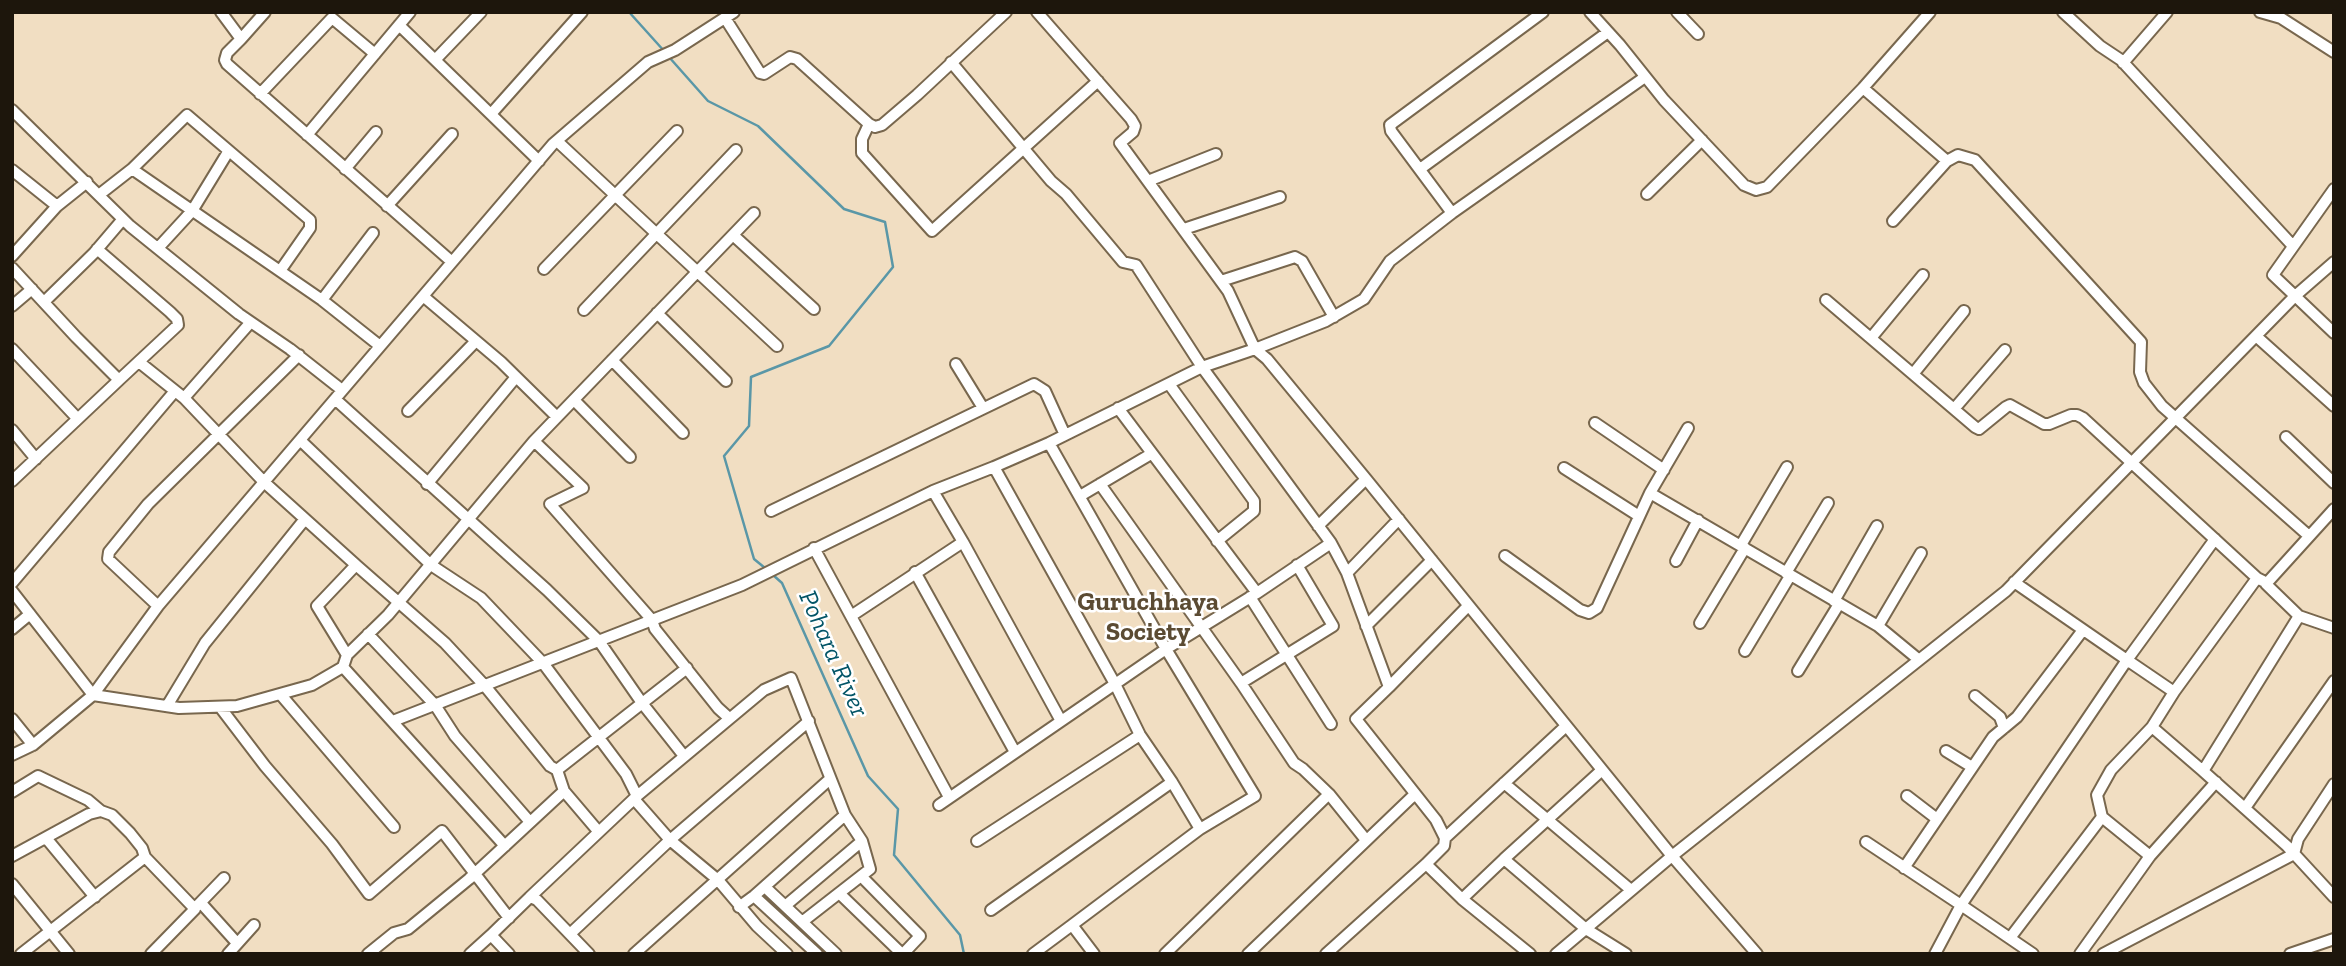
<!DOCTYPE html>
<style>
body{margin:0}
#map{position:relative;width:2346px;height:966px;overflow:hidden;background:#f1dec2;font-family:"Zilla Slab",serif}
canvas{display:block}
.frame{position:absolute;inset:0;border:14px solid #1d160c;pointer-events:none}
</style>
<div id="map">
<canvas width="2346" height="966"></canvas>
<div class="frame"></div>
</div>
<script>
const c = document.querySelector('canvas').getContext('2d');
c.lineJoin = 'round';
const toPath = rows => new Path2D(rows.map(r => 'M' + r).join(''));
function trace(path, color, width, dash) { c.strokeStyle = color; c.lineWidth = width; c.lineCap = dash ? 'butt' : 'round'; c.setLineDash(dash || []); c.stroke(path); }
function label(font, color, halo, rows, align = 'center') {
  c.font = font + ' "Zilla Slab",serif'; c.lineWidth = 5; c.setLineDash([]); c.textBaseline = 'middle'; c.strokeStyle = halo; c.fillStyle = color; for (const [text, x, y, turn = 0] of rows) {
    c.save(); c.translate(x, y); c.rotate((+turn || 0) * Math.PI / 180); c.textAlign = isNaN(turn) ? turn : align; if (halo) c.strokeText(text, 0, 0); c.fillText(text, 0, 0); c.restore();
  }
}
const stream = toPath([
 [629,12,665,52],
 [669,57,708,101,758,126,844,209,885,222,893,267,829,346,751,377,749,426,724,456,754,559,765,568],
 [773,575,782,583,868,776,898,809,894,855,960,935,964,954]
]);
const minor = toPath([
 [221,12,241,39,227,53,225,60,227,64,452,262],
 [1037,12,1131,119,1135,126,1133,132,1120,143,1228,291,1255,349,1326,321,1364,299,1390,261,1452,213,1391,131,1390,125,1543,12],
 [1590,12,1620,45,1664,100,1744,185,1756,190,1767,187,1863,88,1930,12],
 [1677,12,1698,34],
 [2063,12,2100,46,2121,60,2293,246],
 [2260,12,2281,18,2334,52],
 [725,18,760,73,764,74,790,57,797,59,869,124,875,127,882,125,917,95,1006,12],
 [399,25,539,161],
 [241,39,265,12],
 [435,60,481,12],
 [951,62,1051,181,1066,194,1123,262,1136,265,1202,367,1331,543,1257,593],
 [2123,63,2167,12],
 [1863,88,1947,161,1958,155,1975,160,2141,342,2140,372,2144,383,2162,406,2309,536],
 [260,94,332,18,375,54],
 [12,110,130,226,239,314,290,349,342,390],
 [491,114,582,12],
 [869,124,862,139,862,153,932,231,1098,81],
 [307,135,410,12],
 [557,141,777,346],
 [132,169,187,115,310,220,310,228,280,271],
 [345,169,376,132],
 [1420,169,1608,32],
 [12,170,57,206],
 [1148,181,1216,154],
 [2334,189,2273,275,2334,333],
 [100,194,132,169,322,300,380,346],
 [1647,194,1702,140],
 [387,206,452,134],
 [1452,213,1645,77],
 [1893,221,1947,161],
 [1184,229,1280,197],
 [733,235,814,309],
 [158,248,192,211,228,152],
 [12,256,57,206,87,182],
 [12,268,76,337,119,380,178,325,177,319,170,312,97,249],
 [544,269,677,131],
 [1221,281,1295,257,1302,261,1334,317],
 [423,296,501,362,557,417],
 [322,300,373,233],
 [1826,300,1975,427,1979,429,2006,407,2010,405,2044,424,2049,424,2071,415,2077,415,2083,418,2257,578],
 [44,302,94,253,123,219],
 [12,306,32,289],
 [584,310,736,150],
 [657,313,726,381],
 [2256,336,2334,406],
 [1871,338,1923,275],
 [12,349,77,418],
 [612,360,683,433],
 [139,362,184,398,264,482,356,565,317,606,347,655],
 [956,364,983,408],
 [1913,374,1964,311],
 [1169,384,1254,501,1254,511,1217,541],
 [184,398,250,323],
 [335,399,547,590,599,641,642,703,684,756],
 [574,400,630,457],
 [1954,409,2005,350],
 [408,411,476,341],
 [1595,423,1664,470],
 [12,430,36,459],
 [2286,437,2334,483],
 [300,440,431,565,481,598,543,663,626,774,637,796,530,897],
 [534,441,583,488,550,504,652,620,655,629,718,708,729,718],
 [1049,443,1166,649,1257,593,1118,408],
 [994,467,1049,443,1202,367,1255,349,1267,359,1366,479,1672,856,1757,954],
 [1564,468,1639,516],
 [12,481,119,380],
 [427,484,516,377],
 [1100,484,1241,683,1294,763,1303,769,1329,794],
 [933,491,963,542],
 [1650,493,1878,626,1918,659],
 [1080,496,1151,454],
 [2334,509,2266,584,2299,616,2203,771,2287,846,2334,897],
 [771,511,1034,384,1045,391,1065,435],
 [1318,526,1366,479],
 [1741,545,1787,467],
 [814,548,949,797],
 [1505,556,1580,610,1589,613,1597,608,1650,493,1688,428],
 [1676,561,1698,520],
 [356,565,445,643,485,686,550,766,557,770,564,791],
 [915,572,1015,752],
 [1347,573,1399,519],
 [1786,573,1828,503],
 [2014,582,2127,660,2215,539],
 [12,583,175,391],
 [12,591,93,695,179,708,237,706,312,685,343,667,505,846],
 [1250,597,1331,724],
 [1834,601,1877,526],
 [158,606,108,559,109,552,148,504,299,355],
 [851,616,963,542,1061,721],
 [2299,616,2334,628],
 [1700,623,1745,548],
 [1366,626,1432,560],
 [1878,626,1921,553],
 [12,629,30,614],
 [368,634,435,705,455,736,530,822],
 [1745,651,1790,576],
 [343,667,347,655,388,615,534,441,754,213],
 [1798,671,1839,604],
 [1241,683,1333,626,1297,565],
 [1389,687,1468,606],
 [2174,692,2257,578,2263,581],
 [281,695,394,827],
 [1975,696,2000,717,2004,728],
 [167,706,205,643,305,519],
 [220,707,265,766,332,844,369,894,442,831,509,918],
 [12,719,33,745],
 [393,721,742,585,933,491,994,467,1115,684,1140,735,1172,782,1200,829,1072,925,1094,954],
 [2152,727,2111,770,2097,795,2102,817,2150,856,2216,782],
 [1946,751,1972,767],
 [12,755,33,745,93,695,158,606,553,144,648,62,675,50,734,12],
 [557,770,687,668],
 [1504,783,1631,890],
 [12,792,38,776,88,800,101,811],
 [637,796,764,690,791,678,845,815,754,896,739,907],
 [1907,796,1937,819],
 [634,799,670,840,718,880,757,926,787,954],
 [939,805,1166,649,1255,796,1200,829],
 [2245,808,2334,681],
 [46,838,95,897],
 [1445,838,1566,726],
 [977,841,1140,735],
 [1866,842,1961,905,1935,954],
 [12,856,89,814,101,811,112,815,130,833,142,848,145,857,21,954],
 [145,857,195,909,151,954],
 [1504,859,1602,770],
 [1426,864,1462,899,1530,954],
 [1904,868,1993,737,2017,717,2083,630],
 [861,876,920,936,903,954],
 [12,884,69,954],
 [765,887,836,954],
 [839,893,902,954],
 [754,896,817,954],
 [1462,899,1504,859,1586,929,1626,954],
 [201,903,237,943],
 [197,906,224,878],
 [785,906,862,841],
 [991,910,1172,782],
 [802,922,870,869,862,841,845,815],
 [570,934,670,840,809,721],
 [2010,938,2102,817],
 [228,954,254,925],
 [368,954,394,933,408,929,469,879,564,791,598,831],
 [470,954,491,935],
 [509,954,491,935,530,897,537,900,589,954],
 [634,954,830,779],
 [1033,954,1072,925],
 [1165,954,1329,794,1366,840],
 [1248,954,1415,794],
 [1326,954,1426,864,1444,846,1445,838,1436,820,1356,719,1389,687,1347,573,1331,543],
 [1556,954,1672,856,2006,591,2295,296,2334,262],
 [2033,954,1961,905,2127,660,2174,692,2152,727,2203,771],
 [2080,954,2150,856],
 [2103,954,2294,854,2298,839,2334,784],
 [2290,954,2334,939]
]);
const neighbourhoodNames = [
 ["Guruchhaya",1148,603],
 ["Society",1148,633]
];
const waterNames = [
 ["Pohara River",833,654,66]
];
trace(stream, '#5a97a7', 2.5);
trace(minor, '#78674e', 14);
trace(minor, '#fff', 10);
label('bold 26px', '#5b4b33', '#fff', neighbourhoodNames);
label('italic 26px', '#035567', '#fff', waterNames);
</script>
